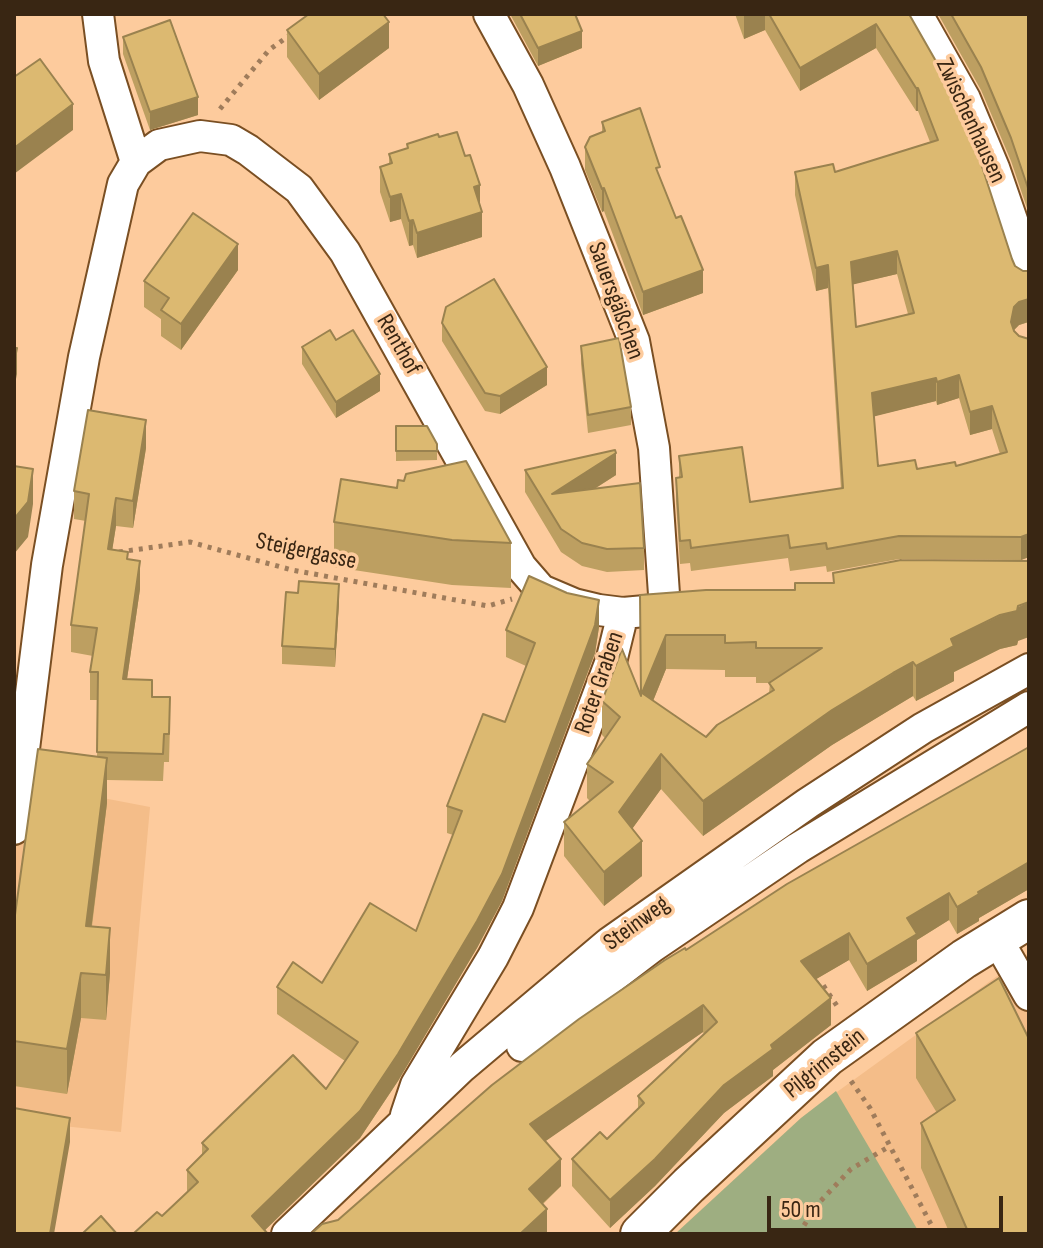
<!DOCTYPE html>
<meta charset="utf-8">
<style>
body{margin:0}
#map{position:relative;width:1043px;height:1248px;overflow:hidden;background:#fdcb9d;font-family:"Sofia Sans Condensed",sans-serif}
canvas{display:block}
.frame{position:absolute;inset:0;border:16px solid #392613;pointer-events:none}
.scale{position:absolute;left:767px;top:1196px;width:236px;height:36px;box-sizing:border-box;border:4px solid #392613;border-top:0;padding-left:10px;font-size:24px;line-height:28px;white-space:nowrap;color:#392613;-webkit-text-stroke:6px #fdcb9d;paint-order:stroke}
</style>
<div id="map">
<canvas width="1043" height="1248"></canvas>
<div class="frame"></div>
<div class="scale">50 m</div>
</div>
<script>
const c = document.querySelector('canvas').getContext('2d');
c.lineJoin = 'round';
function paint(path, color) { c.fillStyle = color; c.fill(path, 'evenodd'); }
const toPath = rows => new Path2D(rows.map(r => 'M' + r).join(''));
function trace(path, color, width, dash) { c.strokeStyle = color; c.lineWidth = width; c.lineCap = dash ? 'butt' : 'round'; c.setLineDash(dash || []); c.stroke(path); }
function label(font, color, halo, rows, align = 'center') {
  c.font = font + ' "Sofia Sans Condensed",sans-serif'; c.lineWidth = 7; c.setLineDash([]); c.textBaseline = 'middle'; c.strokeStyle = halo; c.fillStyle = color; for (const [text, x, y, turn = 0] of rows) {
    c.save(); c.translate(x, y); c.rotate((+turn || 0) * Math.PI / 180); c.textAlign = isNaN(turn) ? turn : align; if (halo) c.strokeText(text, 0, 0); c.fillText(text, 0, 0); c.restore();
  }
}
const built = toPath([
 [14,781,150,807,121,1132,14,1121],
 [1029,953,1029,1234,675,1234,801,1118]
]);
const green = toPath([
 [836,1091,920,1234,675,1234,801,1118]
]);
const path = toPath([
 [220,109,269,50,290,35],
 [119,552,190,542,292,570,488,606,512,599],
 [816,985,821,982,839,1009],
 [851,1081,870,1108,936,1234],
 [799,1234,815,1207,851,1169,890,1146]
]);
const minor = toPath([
 [98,14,104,61,136,162],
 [489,14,528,85,565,167,634,341,654,448,665,609],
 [917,14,965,99,994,168,1023,252,1029,277],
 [14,829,47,565,84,357,123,184,136,162,159,145,200,136,231,140,248,150,299,189,345,252,521,567,541,590,574,604,599,610,623,613,679,608],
 [997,939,1029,995],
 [522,1046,652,947,798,848,1029,707],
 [406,1115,416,1085,493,957,518,908,612,658,623,613],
 [287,1234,462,1067,609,943,808,803,923,728,1029,669]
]);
const major = toPath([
 [640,1234,689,1185,827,1057,964,959,1029,919]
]);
const wall = toPath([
 [510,14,575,14,582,48,538,66],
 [735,14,909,14,1012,259,1015,266,1023,271,1029,271,1029,322,1019,325,1014,330,1019,336,1029,339,1029,557,1021,560,899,559,827,572,826,566,790,571,788,558,691,571,690,563,680,564,676,501,676,478,679,477,679,456,750,502,841,489,828,288,816,291,795,195,795,172,835,172,930,142,918,111,916,111,876,48,800,91,765,30,744,39],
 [897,274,908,314,856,327,853,284],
 [959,398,970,435,992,429,1000,454,956,466,917,469,878,466,874,416,936,401,937,405],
 [938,14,1028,14,1029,15,1029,214,1011,161,981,90],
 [287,30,389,48,319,100,287,57],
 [123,37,198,115,150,130,123,54],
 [602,122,660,178,703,293,643,315,604,211,602,212,585,170,585,147,602,132],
 [407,144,480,206,482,237,417,258,413,245,409,246,401,219,390,222,380,192,380,167,389,164,389,154,407,148],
 [238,270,181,350,161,336,161,319,144,307,144,281],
 [442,323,547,385,500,414,485,411,442,341],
 [336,340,380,391,336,418,302,364,302,347],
 [581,346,631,407,631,425,588,433,581,364],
 [396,426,437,444,437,460,396,461],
 [146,448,133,528,116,526,112,550,128,559,140,589,127,679,152,697,170,725,169,762,164,762,163,781,107,780,107,803,92,926,110,973,106,1020,81,1018,67,1094,14,1086,14,922,97,757,98,700,90,700,90,672,93,656,71,652,71,625,86,521,74,519,74,491],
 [525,470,616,475,596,488,644,548,644,570,607,572,582,566,561,552,525,492],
 [334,522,511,543,511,588,452,585,334,567],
 [833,573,1018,641,1017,645,1000,649,954,672,954,681,916,701,913,696,893,708,832,745,703,836,661,789,632,829,642,876,604,906,564,856,564,822,590,801,587,798,587,764,605,738,602,735,602,701,641,695,640,595,795,590,833,583],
 [666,669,725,670,725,677,756,677,756,683,770,683,769,693,706,737,653,701],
 [298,593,339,602,335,667,282,664,282,646],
 [599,627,595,653,502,901,477,948,398,1081,360,1138,265,1230,162,1216,187,1193,187,1170,202,1155,202,1143,326,1089,345,1061,277,1014,277,987,322,983,416,931,453,835,447,833,447,806,505,722,526,666,506,657,506,630],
 [1029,747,1029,889,979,918,979,921,957,934,949,920,917,940,917,961,867,991,849,960,816,979,831,1025,773,1070,773,1076,724,1113,655,1186,610,1228,572,1186,572,1159,607,1139,638,1109,638,1096,704,1034,703,1032,545,1141,561,1186,543,1204,547,1234,338,1220,686,950],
 [999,978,1029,1234,950,1234,921,1168,921,1123,937,1113,916,1078,916,1033]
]);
const shadedWall = toPath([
 [749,14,765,14,765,30,744,39,744,16],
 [389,22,389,48,319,100,319,74],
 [876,24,876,48,800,91,800,68],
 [582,31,582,48,538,66,538,48],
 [916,88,918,88,918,111,916,111],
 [198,97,198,115,150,130,150,112],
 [73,104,73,130,14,174,14,148],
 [480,185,480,210,474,187],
 [604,188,604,211,602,212,602,189],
 [401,194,401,219,390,222,390,197],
 [482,212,482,237,417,258,417,233],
 [413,220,413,245,409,246,409,221],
 [238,244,238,270,181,350,181,324],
 [897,251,897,274,851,285,851,262],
 [828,265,828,288,816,291,816,268],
 [703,270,703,293,643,315,643,292],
 [1028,299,1028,322,1019,325,1014,330,1011,322,1014,307,1019,302],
 [17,348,17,374,14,389,14,363],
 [547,367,547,385,500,414,500,396],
 [380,374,380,391,336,418,336,402],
 [959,375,959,398,937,405,937,382],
 [936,378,936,401,872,417,872,393],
 [992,406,992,429,970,435,970,412],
 [146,420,146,448,133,528,133,501],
 [616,453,616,475,553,515,552,494],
 [33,469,33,504,28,537,14,554,14,519],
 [116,498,116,526,108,577,108,549],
 [1029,534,1029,557,1021,560,1021,537],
 [140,561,140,589,123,707,123,679],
 [339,584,339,602,335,667,335,649],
 [599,600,599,627,595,653,502,901,477,948,398,1081,360,1138,261,1234,252,1216,360,1111],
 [1029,602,1029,637,1018,641,1017,645,1000,649,954,672,954,681,916,701,916,666,951,639],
 [666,635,666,669,642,728,642,693],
 [913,662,913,696,832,745,703,836,703,801,832,710],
 [661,754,661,789,619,847,619,812],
 [107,758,107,803,86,970,86,926],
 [642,841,642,876,604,906,604,872],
 [1029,862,1029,889,979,918,979,921,957,934,957,907,978,892],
 [949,893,949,920,917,940,917,961,867,991,867,964,907,918],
 [110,928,110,973,106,1020,106,975],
 [849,933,849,960,801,988,801,961],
 [81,973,81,1018,67,1094,67,1049],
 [831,998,831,1025,773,1070,773,1076,724,1113,655,1186,610,1228,610,1200,724,1085,771,1045],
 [703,1005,703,1032,530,1152,530,1124],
 [70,1118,70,1142,54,1234,50,1234],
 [561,1159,561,1186,529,1216,529,1189],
 [547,1209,547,1234,520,1234]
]);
const building = toPath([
 [309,14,383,14,389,22,319,74,287,30,309,14],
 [520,14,575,14,582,31,538,48,520,14],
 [769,14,909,14,949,84,977,151,1012,259,1015,266,1023,271,1029,271,1029,299,1019,302,1014,307,1011,322,1014,331,1019,336,1029,339,1029,534,1021,537,899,536,827,549,826,543,790,548,788,535,691,548,690,540,680,541,676,478,682,477,679,456,742,447,750,502,843,488,828,265,816,268,795,172,833,164,835,172,938,140,918,88,916,88,876,24,800,68,769,14],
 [897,251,914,313,856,327,851,262,897,251],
 [959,375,970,412,992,406,1007,452,956,466,955,462,917,469,915,460,878,466,872,393,936,378,937,382,959,375],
 [951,14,1028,14,1029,15,1029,191,1011,138,981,67,951,14],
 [170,20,198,97,150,112,123,37,170,20],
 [40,59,73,104,14,148,14,77,40,59],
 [640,108,660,167,656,168,676,218,681,216,703,270,643,292,604,188,602,189,585,147,590,137,605,131,602,122,640,108],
 [457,132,465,156,470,155,480,185,474,187,482,212,417,233,413,220,409,221,401,194,390,197,380,167,392,163,389,154,408,148,407,144,438,134,439,137,457,132],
 [193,213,238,244,181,324,161,310,169,298,144,281,193,213],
 [494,279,547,367,500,396,485,393,442,323,446,307,494,279],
 [330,330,336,340,353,330,380,374,336,402,302,347,330,330],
 [619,338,631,407,588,415,581,346,619,338],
 [14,348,17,348,14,363,14,348],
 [88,410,146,420,133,501,116,498,108,549,128,552,127,559,140,561,123,679,152,680,152,697,170,697,169,734,164,734,163,754,97,752,98,672,90,672,97,628,71,625,89,494,74,491,88,410],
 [396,426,427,426,437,444,437,451,396,451,396,426],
 [615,450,616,453,552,494,640,483,644,548,607,549,582,543,561,529,525,470,615,450],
 [466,461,511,543,452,540,334,522,341,479,397,488,398,480,404,481,406,474,466,461],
 [14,466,33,469,28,502,14,519,14,466],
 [901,560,1029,561,1029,602,1018,606,1017,611,1000,615,951,639,954,646,916,666,913,662,893,673,832,710,703,801,661,754,619,812,642,841,604,872,564,822,613,782,587,764,620,717,602,701,622,649,641,696,640,595,706,590,795,590,795,583,834,583,833,573,901,560],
 [666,635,725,635,725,643,756,642,756,648,822,648,769,683,774,690,717,725,706,737,642,693,666,635],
 [529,576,567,593,599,600,595,625,502,874,477,921,398,1054,360,1111,252,1216,268,1234,133,1234,157,1212,162,1216,198,1182,187,1170,208,1149,202,1143,293,1055,326,1089,358,1042,277,987,293,962,322,983,370,903,416,931,462,811,447,806,483,714,505,722,535,643,506,630,529,576],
 [299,581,339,584,335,649,282,646,286,592,298,593,299,581],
 [1029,747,1029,862,978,892,979,894,957,907,949,893,907,918,917,934,867,964,849,933,801,961,831,998,771,1045,773,1049,724,1085,655,1159,610,1200,572,1159,600,1132,607,1139,644,1103,638,1096,717,1022,703,1005,530,1124,561,1159,529,1189,547,1209,520,1234,311,1234,322,1224,338,1220,492,1085,579,1019,665,960,685,948,686,950,787,884,1029,747],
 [38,749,107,758,86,926,110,928,106,975,81,973,67,1049,14,1041,14,922,38,749],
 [999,978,1029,1039,1029,1234,969,1234,921,1123,955,1100,916,1033,999,978],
 [14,1108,70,1118,50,1234,14,1234,14,1108],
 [101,1216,117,1234,82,1234,101,1216]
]);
const streetNames = [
 ["Zwischenhausen",970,121,65],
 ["Sauersgäßchen",615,301,70],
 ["Renthof",398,345,60],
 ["Steigergasse",306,552,12],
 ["Roter Graben",600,683,-71],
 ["Steinweg",637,924,-36],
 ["Pilgrimstein",825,1064,-39]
];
paint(built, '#f4bd89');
paint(green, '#9eae81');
trace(minor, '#7a4f23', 34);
trace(major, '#7a4f23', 42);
trace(path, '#9f7c5b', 5, [4, 6]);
trace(minor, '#fff', 30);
trace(major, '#fff', 38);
paint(wall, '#bd9f61');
paint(shadedWall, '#9a824f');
paint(building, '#dcb971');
trace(building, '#9a824f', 2);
label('24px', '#392613', '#fdcb9d', streetNames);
</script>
